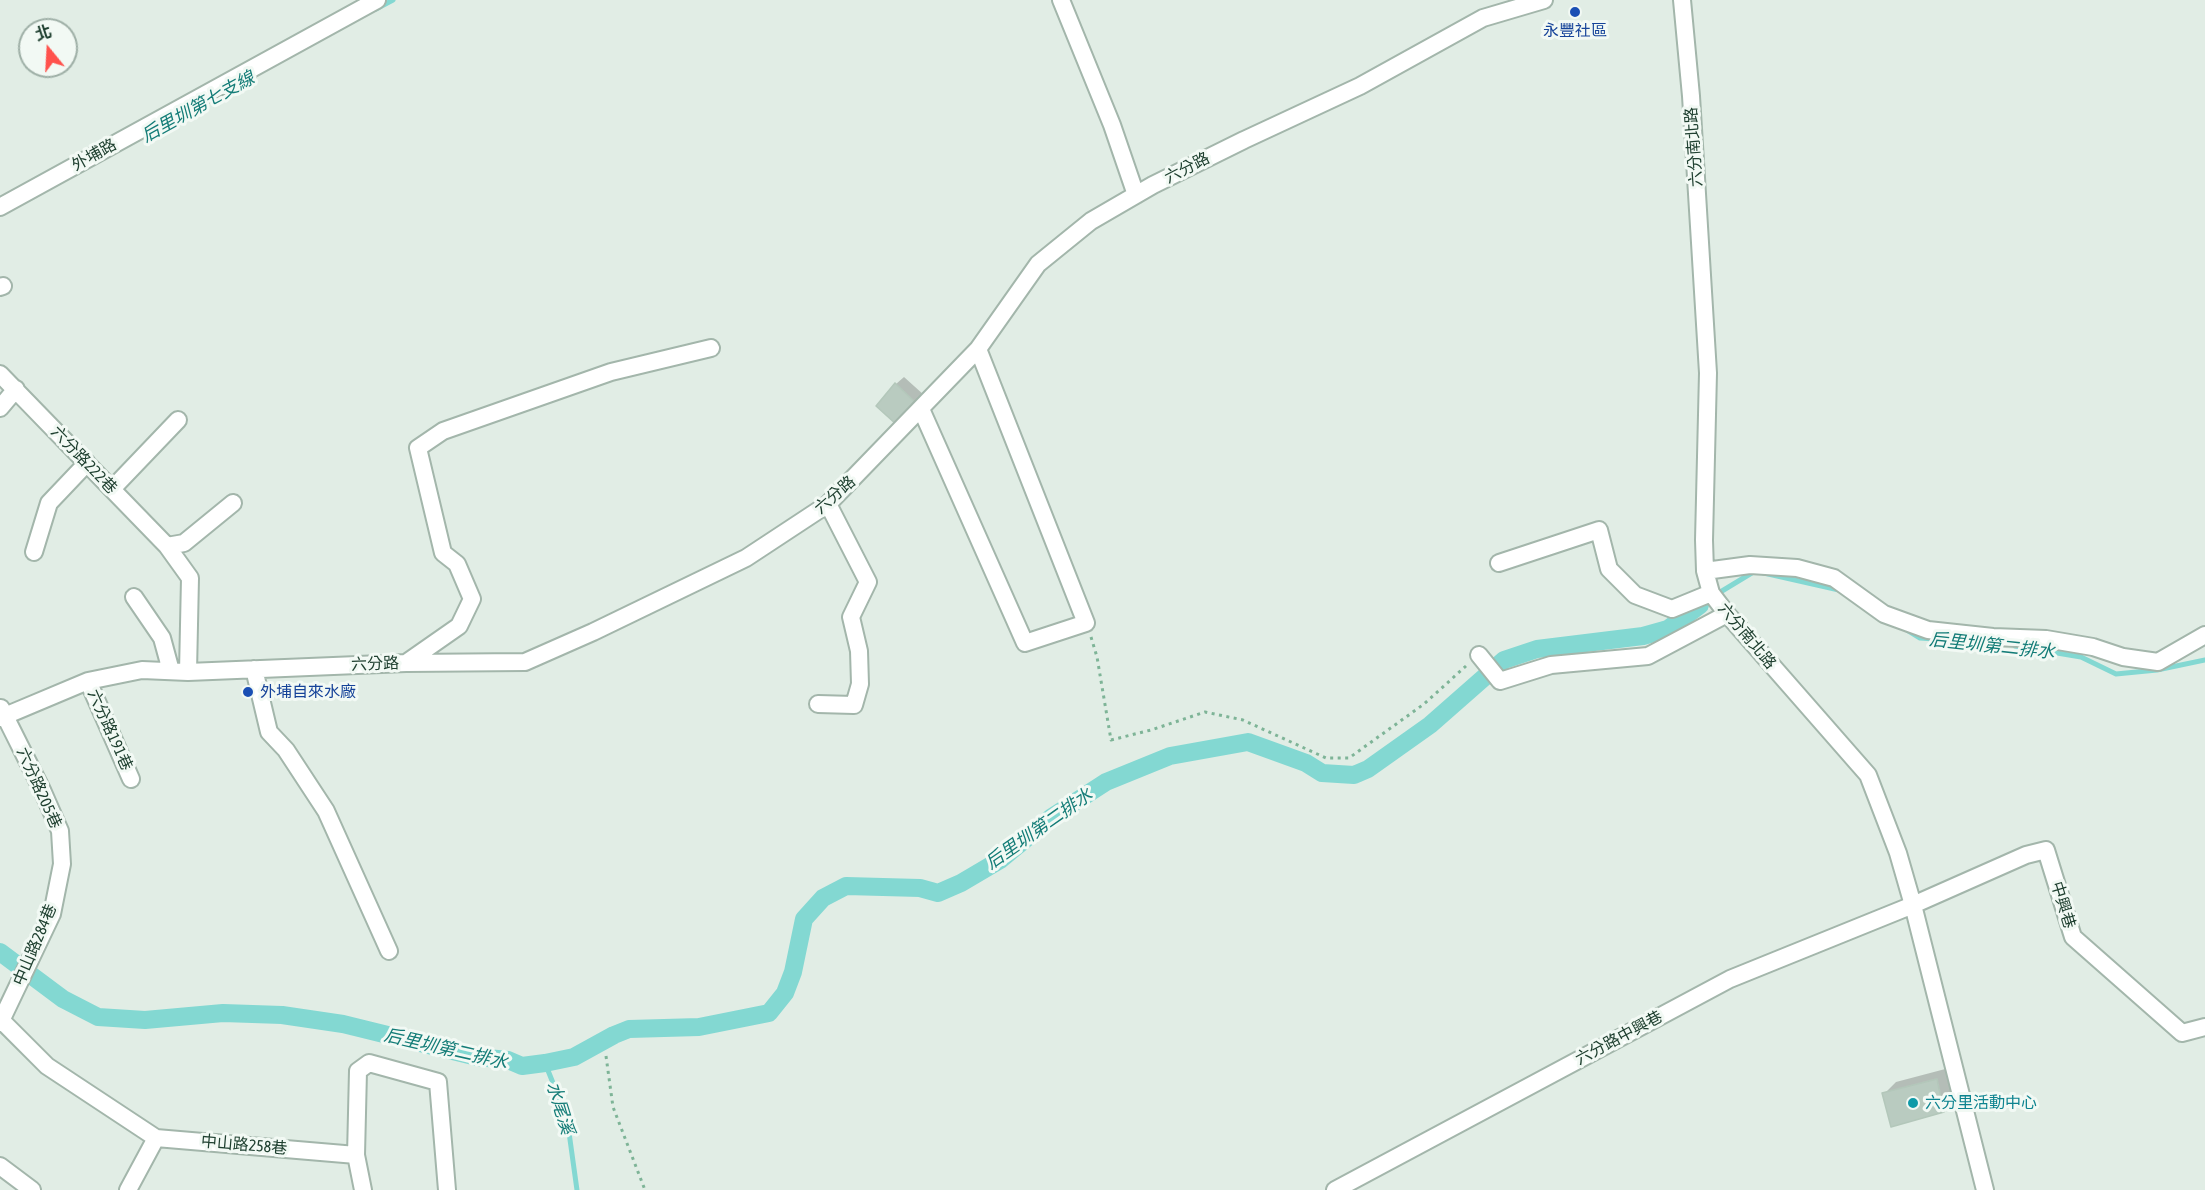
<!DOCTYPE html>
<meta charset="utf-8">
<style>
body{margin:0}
#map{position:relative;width:2205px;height:1190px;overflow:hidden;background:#e1ede5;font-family:"Asap Condensed","Noto Sans TC",sans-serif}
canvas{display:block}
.north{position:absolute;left:18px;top:18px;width:60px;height:60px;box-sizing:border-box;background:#f2f9f4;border:2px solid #9eafa6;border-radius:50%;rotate:342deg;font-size:16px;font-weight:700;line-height:24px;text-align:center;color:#1f4030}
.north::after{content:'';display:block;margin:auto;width:21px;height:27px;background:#ff524d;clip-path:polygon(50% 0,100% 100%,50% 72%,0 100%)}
</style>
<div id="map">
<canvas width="2205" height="1190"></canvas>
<div class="north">北</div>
</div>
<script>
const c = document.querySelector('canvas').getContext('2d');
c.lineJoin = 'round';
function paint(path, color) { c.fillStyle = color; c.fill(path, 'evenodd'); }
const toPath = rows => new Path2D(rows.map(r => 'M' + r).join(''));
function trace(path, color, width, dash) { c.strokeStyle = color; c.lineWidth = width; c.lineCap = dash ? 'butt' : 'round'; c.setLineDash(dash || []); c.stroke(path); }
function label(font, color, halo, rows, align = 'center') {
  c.font = font + ' "Asap Condensed","Noto Sans TC",sans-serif'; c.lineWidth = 6; c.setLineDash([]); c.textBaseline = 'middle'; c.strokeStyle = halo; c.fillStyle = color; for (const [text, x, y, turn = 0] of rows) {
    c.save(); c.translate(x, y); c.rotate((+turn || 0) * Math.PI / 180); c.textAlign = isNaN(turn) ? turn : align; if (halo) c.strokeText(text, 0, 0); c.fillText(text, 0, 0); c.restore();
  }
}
const shadow = toPath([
 [904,377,924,395,897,422,896,384],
 [1949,1068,1955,1099,1943,1111,1884,1094,1896,1082]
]);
const stream = toPath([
 [376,9,393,0],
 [1722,591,1755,571,1839,590],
 [1907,630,1920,638,1949,640],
 [2015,646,2081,657,2116,674,2157,670,2205,660],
 [545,1063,567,1118,577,1190]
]);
const canal = toPath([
 [0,952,63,999,98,1017,145,1020,223,1013,282,1015,343,1024,477,1057,508,1060,522,1066,545,1063,574,1057,614,1035,629,1029,699,1027,769,1013,785,993,793,972,804,919,823,898,846,886,920,888,938,893,961,883,1000,860,1052,817,1106,782,1170,756,1248,742,1306,763,1322,773,1354,775,1368,769,1430,725,1504,660,1537,649,1643,636,1668,629,1700,605]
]);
const building = toPath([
 [895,383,917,404,897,425,876,406,895,383],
 [1937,1079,1944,1112,1891,1127,1882,1093,1937,1079]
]);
const path = toPath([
 [1091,637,1097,657,1111,740,1151,730,1205,712,1243,720,1326,758,1349,758,1424,704,1466,666],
 [606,1056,613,1107,645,1190]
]);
const minor = toPath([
 [1061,0,1112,125,1136,195],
 [1682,0,1691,96,1708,373,1704,540,1705,571,1711,593,1727,614,1868,775,1898,853,1913,905,1985,1190],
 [0,207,377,0],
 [0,287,3,286],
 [0,374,167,546,190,578,188,672],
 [0,408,16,389],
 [921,409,1025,643,1086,623,978,349],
 [112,489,178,420],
 [167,546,184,543,233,503],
 [34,552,49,503,87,463],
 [1499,563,1599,530,1609,569,1635,595,1672,609,1711,593],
 [1705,571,1750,565,1797,568,1834,578,1884,614,1928,630,1993,637,2046,639,2093,647,2123,657,2158,662,2205,635],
 [134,597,162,638,171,671],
 [1479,655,1500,681,1551,665,1648,656,1727,614],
 [406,663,459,626,472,599,457,564,443,553,418,448,443,431,611,372,711,348],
 [254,669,269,732,286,750,326,811,389,951],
 [88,681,131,779],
 [818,704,854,705,860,684,859,651,851,617,868,582,828,504],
 [0,718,88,681,142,670,188,672,406,663,525,662,593,632,746,558,828,504,978,349,1038,264,1091,221,1153,185,1244,140,1360,86,1483,18,1544,0],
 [1,1020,47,1066,156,1138,356,1155,363,1190],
 [0,1023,52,914,62,864,60,831,42,790,1,708],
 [356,1155,358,1071,369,1063,438,1082,447,1190],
 [0,1166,32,1190],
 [128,1190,156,1138],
 [1335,1190,1730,979,1913,905,2026,855,2046,850,2073,937,2182,1033,2205,1027]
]);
const markers = [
 [1575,12,6,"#1a4fb4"],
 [248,692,6,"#1a4fb4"],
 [1913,1103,6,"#0f9aa8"]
];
const transitNames = [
 ["永豐社區",1575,31],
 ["外埔自來水廠",260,692,"left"]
];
const streetNames = [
 ["六分南北路",1694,147,-94],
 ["外埔路",94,155,-29],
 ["六分路",1187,168,-27],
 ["六分路222巷",84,460,46],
 ["六分路",835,495,-41],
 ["六分南北路",1747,636,50],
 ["六分路",375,664,-2],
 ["六分路191巷",110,730,66],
 ["六分路205巷",39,788,66],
 ["中興巷",2063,905,73],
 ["中山路284巷",35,945,-67],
 ["六分路中興巷",1619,1038,-28],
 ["中山路258巷",244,1145,5]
];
const cultureNames = [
 ["六分里活動中心",1925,1103]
];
const waterNames = [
 ["后里圳第七支線",198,107,-29],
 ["后里圳第二排水",1992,646,6],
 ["后里圳第二排水",1039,829,-35],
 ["后里圳第二排水",446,1049,13],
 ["水尾溪",560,1108,73]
];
paint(shadow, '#0003');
trace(stream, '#83d8d2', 5);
trace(canal, '#83d8d2', 18);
paint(building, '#b9cbc0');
trace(building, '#b3c7ba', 1.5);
trace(minor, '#a3b6ab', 20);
trace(path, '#7eb497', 3, [3, 4.5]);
trace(minor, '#fff', 16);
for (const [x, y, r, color] of markers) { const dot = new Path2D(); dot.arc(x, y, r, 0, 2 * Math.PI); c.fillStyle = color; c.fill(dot); trace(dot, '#f2f9f4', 2); }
label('16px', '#164399', '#f2f9f4', transitNames);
label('16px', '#1f4030', '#f2f9f4', streetNames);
label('16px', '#0d838f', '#f2f9f4', cultureNames, 'left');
label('italic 18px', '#137c77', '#f2f9f4', waterNames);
</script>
